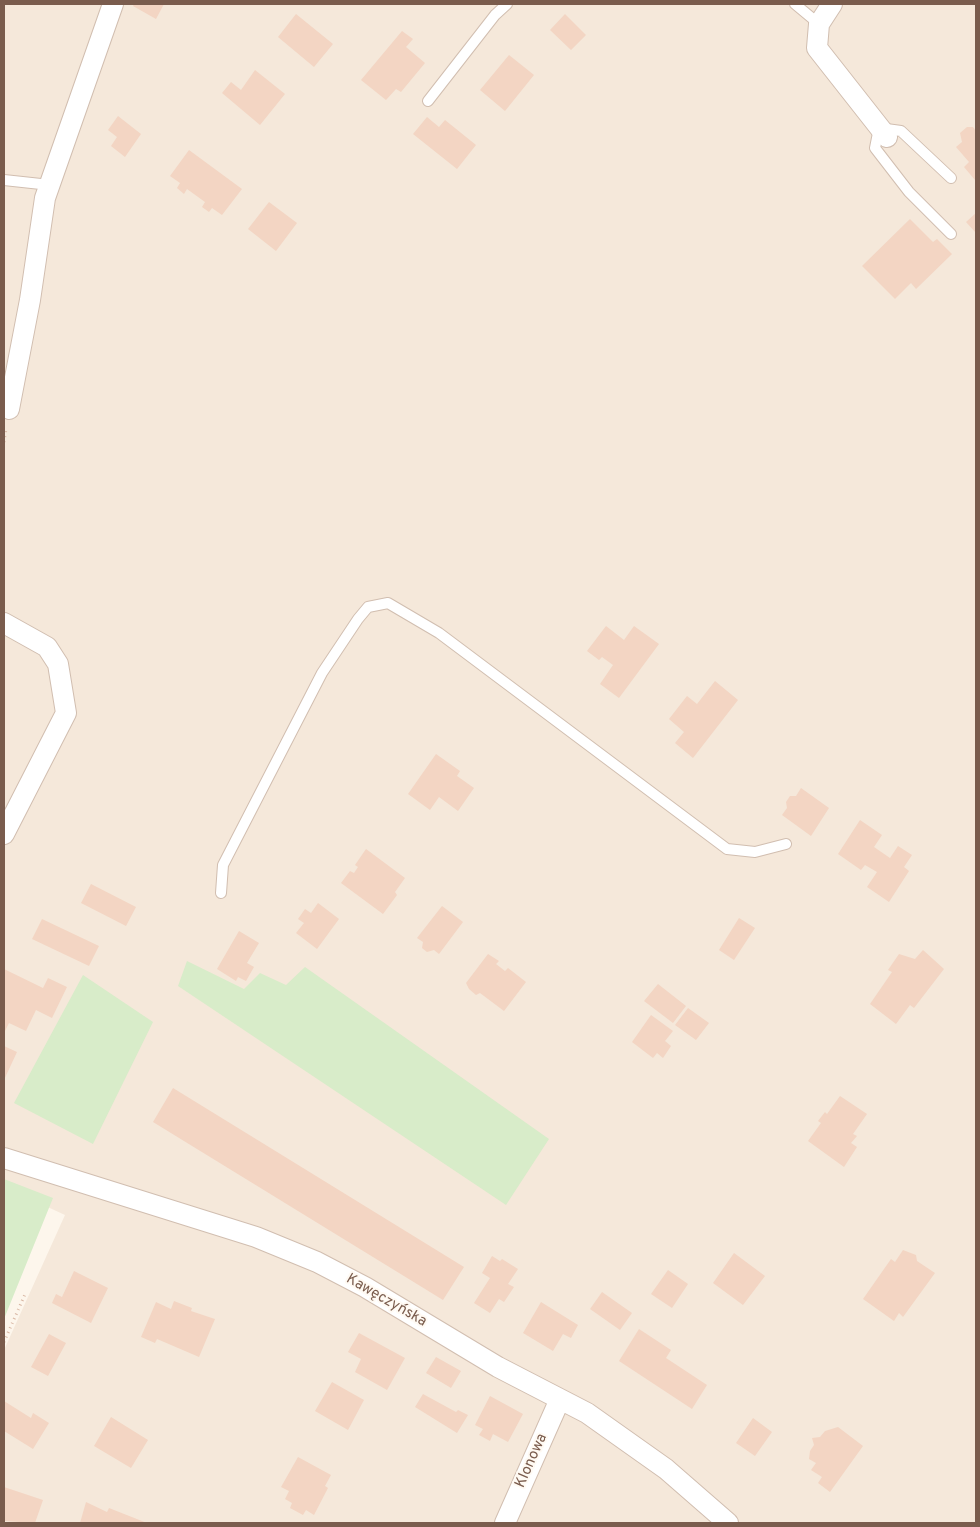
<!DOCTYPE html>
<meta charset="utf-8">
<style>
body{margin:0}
#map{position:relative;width:980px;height:1527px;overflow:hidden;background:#fdf6ec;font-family:Overpass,sans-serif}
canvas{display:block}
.frame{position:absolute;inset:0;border:5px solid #7a5c4d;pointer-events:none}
</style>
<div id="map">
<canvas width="980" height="1527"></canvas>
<div class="frame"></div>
</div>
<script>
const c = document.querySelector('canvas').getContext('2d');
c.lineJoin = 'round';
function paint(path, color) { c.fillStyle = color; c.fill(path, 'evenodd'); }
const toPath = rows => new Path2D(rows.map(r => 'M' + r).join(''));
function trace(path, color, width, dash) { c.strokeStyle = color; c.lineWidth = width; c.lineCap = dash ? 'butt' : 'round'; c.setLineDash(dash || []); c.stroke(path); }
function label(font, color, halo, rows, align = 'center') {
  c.font = font + ' Overpass,sans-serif'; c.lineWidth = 4; c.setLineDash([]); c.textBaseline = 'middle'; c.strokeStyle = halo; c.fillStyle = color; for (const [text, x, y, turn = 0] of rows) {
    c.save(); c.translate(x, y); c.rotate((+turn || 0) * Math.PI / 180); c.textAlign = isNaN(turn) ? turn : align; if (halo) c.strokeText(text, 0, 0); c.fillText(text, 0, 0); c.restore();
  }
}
const residential = toPath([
 [4,4,976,4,976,1523,4,1523,4,1350,65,1215,4,1187]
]);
const green = toPath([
 [187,961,244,989,260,973,286,985,305,967,549,1139,506,1205,178,986],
 [83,975,153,1022,93,1144,14,1103],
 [4,1179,53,1198,4,1319]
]);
const building = toPath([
 [134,4,164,4,156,19,133,6],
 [296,14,333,44,314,67,278,37],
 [565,14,586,35,571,50,550,30],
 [402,31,413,39,406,47,425,63,401,92,396,89,386,100,361,80],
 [509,55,534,75,505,111,480,90],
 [255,70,285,94,260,125,222,93,231,82,241,90],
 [118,116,141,134,125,157,111,146,117,137,108,130],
 [427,117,439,127,445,120,476,145,457,169,413,134],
 [967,127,973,127,976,131,975,180,964,167,969,162,956,147,962,142,960,133],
 [189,150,242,189,222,215,212,208,209,212,202,207,205,202,187,189,184,194,177,188,180,183,170,176],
 [269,202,297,223,276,251,248,229],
 [976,213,976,233,966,222],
 [910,219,933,242,937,239,952,254,916,289,911,283,895,299,862,266],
 [606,626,624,640,634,626,659,644,619,698,600,684,613,665,602,657,599,660,587,651],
 [715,681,738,700,693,758,675,743,684,732,669,719,687,696,697,704],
 [436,754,460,771,457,776,474,788,458,811,439,797,430,810,408,794],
 [801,788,829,808,811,836,782,815,787,808,786,802,790,796,796,796],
 [860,820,882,835,874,847,890,858,898,846,912,855,904,867,909,871,889,902,867,887,877,872,865,865,861,870,838,854],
 [366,849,405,878,395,892,397,895,383,914,341,883,350,871,354,873,358,867,355,865],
 [91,884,136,907,126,926,81,903],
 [318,903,339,919,317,949,296,933,304,923,298,919,305,909,311,913],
 [442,906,463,922,439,954,434,950,427,952,422,948,423,942,417,938],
 [739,918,755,928,734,960,719,950],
 [42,919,99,946,89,966,32,939],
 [239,931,259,943,247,963,254,967,246,981,238,977,236,981,217,969],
 [923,950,944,969,914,1008,910,1005,896,1024,870,1004,892,972,888,970,899,954,915,959],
 [488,954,499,961,496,964,505,971,508,968,526,982,504,1011,480,993,476,995,469,989,466,983],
 [4,969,43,988,48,978,67,987,52,1018,36,1010,26,1031,9,1023,4,1033],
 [658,984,686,1006,673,1023,644,1001],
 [688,1008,709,1023,696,1040,675,1025],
 [651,1015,673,1031,665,1041,671,1046,663,1058,657,1053,653,1058,632,1042],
 [4,1046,17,1052,4,1080],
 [173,1088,464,1267,443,1300,153,1122],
 [840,1096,867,1114,853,1134,857,1136,851,1143,857,1147,844,1167,808,1141,821,1123,818,1121,825,1112,827,1114],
 [903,1250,916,1255,917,1261,935,1273,903,1317,899,1313,894,1321,863,1299,891,1259,895,1262],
 [734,1253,765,1276,743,1305,713,1283],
 [492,1256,500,1261,502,1259,518,1269,508,1284,514,1287,504,1302,499,1299,490,1313,474,1303,490,1278,482,1273],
 [668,1270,688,1284,672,1308,651,1294],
 [74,1271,108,1288,91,1323,52,1303,56,1294,62,1297],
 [602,1292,632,1313,620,1330,590,1309],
 [174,1301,192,1308,191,1311,215,1319,199,1357,157,1339,155,1343,141,1337,156,1302,171,1309],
 [541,1302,578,1325,571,1338,563,1334,553,1351,523,1333],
 [639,1329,671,1350,666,1358,707,1385,692,1409,619,1361],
 [359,1333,405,1358,387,1390,355,1372,361,1359,348,1352],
 [49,1334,66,1343,48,1376,31,1367],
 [436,1357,461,1371,451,1388,426,1373],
 [332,1382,364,1400,348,1430,315,1411],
 [423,1394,456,1412,458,1410,468,1415,457,1433,415,1407],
 [490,1396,523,1414,508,1442,493,1434,490,1441,479,1435,483,1429,475,1425],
 [4,1401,31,1418,33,1413,49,1423,33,1449,4,1431],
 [111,1417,148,1440,131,1468,94,1446],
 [753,1418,772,1432,755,1456,736,1443],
 [838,1427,863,1446,830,1492,818,1483,822,1477,811,1470,816,1463,809,1459,810,1451,814,1445,812,1438,820,1437,825,1431],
 [298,1457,331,1475,325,1486,328,1488,314,1515,306,1510,303,1515,290,1508,292,1503,285,1499,289,1491,281,1487],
 [4,1487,43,1500,35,1523,4,1521],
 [86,1502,107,1512,109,1508,147,1523,80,1523]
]);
const path = toPath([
 [4,442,6,429],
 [4,1342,26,1292]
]);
const lane = toPath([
 [795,4,819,24],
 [428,101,495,15,507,4],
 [951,178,901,131,879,128,875,148,909,192,951,234],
 [4,180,50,185],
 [221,893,223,865,322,673,358,619,368,607,388,603,439,633,727,849,755,852,786,844]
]);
const street = toPath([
 [832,4,819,24,817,48,887,137],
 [9,409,30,300,45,198,113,4],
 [4,623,47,647,58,664,66,713,4,834],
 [4,1158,256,1237,317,1262,365,1287,498,1367,587,1413,666,1469,728,1523],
 [505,1523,560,1399]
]);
const streetNames = [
 ["Kawęczyńska",386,1301,30],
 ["Klonowa",532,1461,-66]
];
paint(residential, '#f5e8da');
paint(green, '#d8ecc9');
paint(building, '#f3d5c3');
trace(lane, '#d1beb0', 12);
trace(street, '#d1beb0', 22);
trace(path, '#d9b8a5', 3, [1, 4]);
trace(lane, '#fff', 10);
trace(street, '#fff', 20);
label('15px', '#7a5c4d', '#fffaf3', streetNames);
</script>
